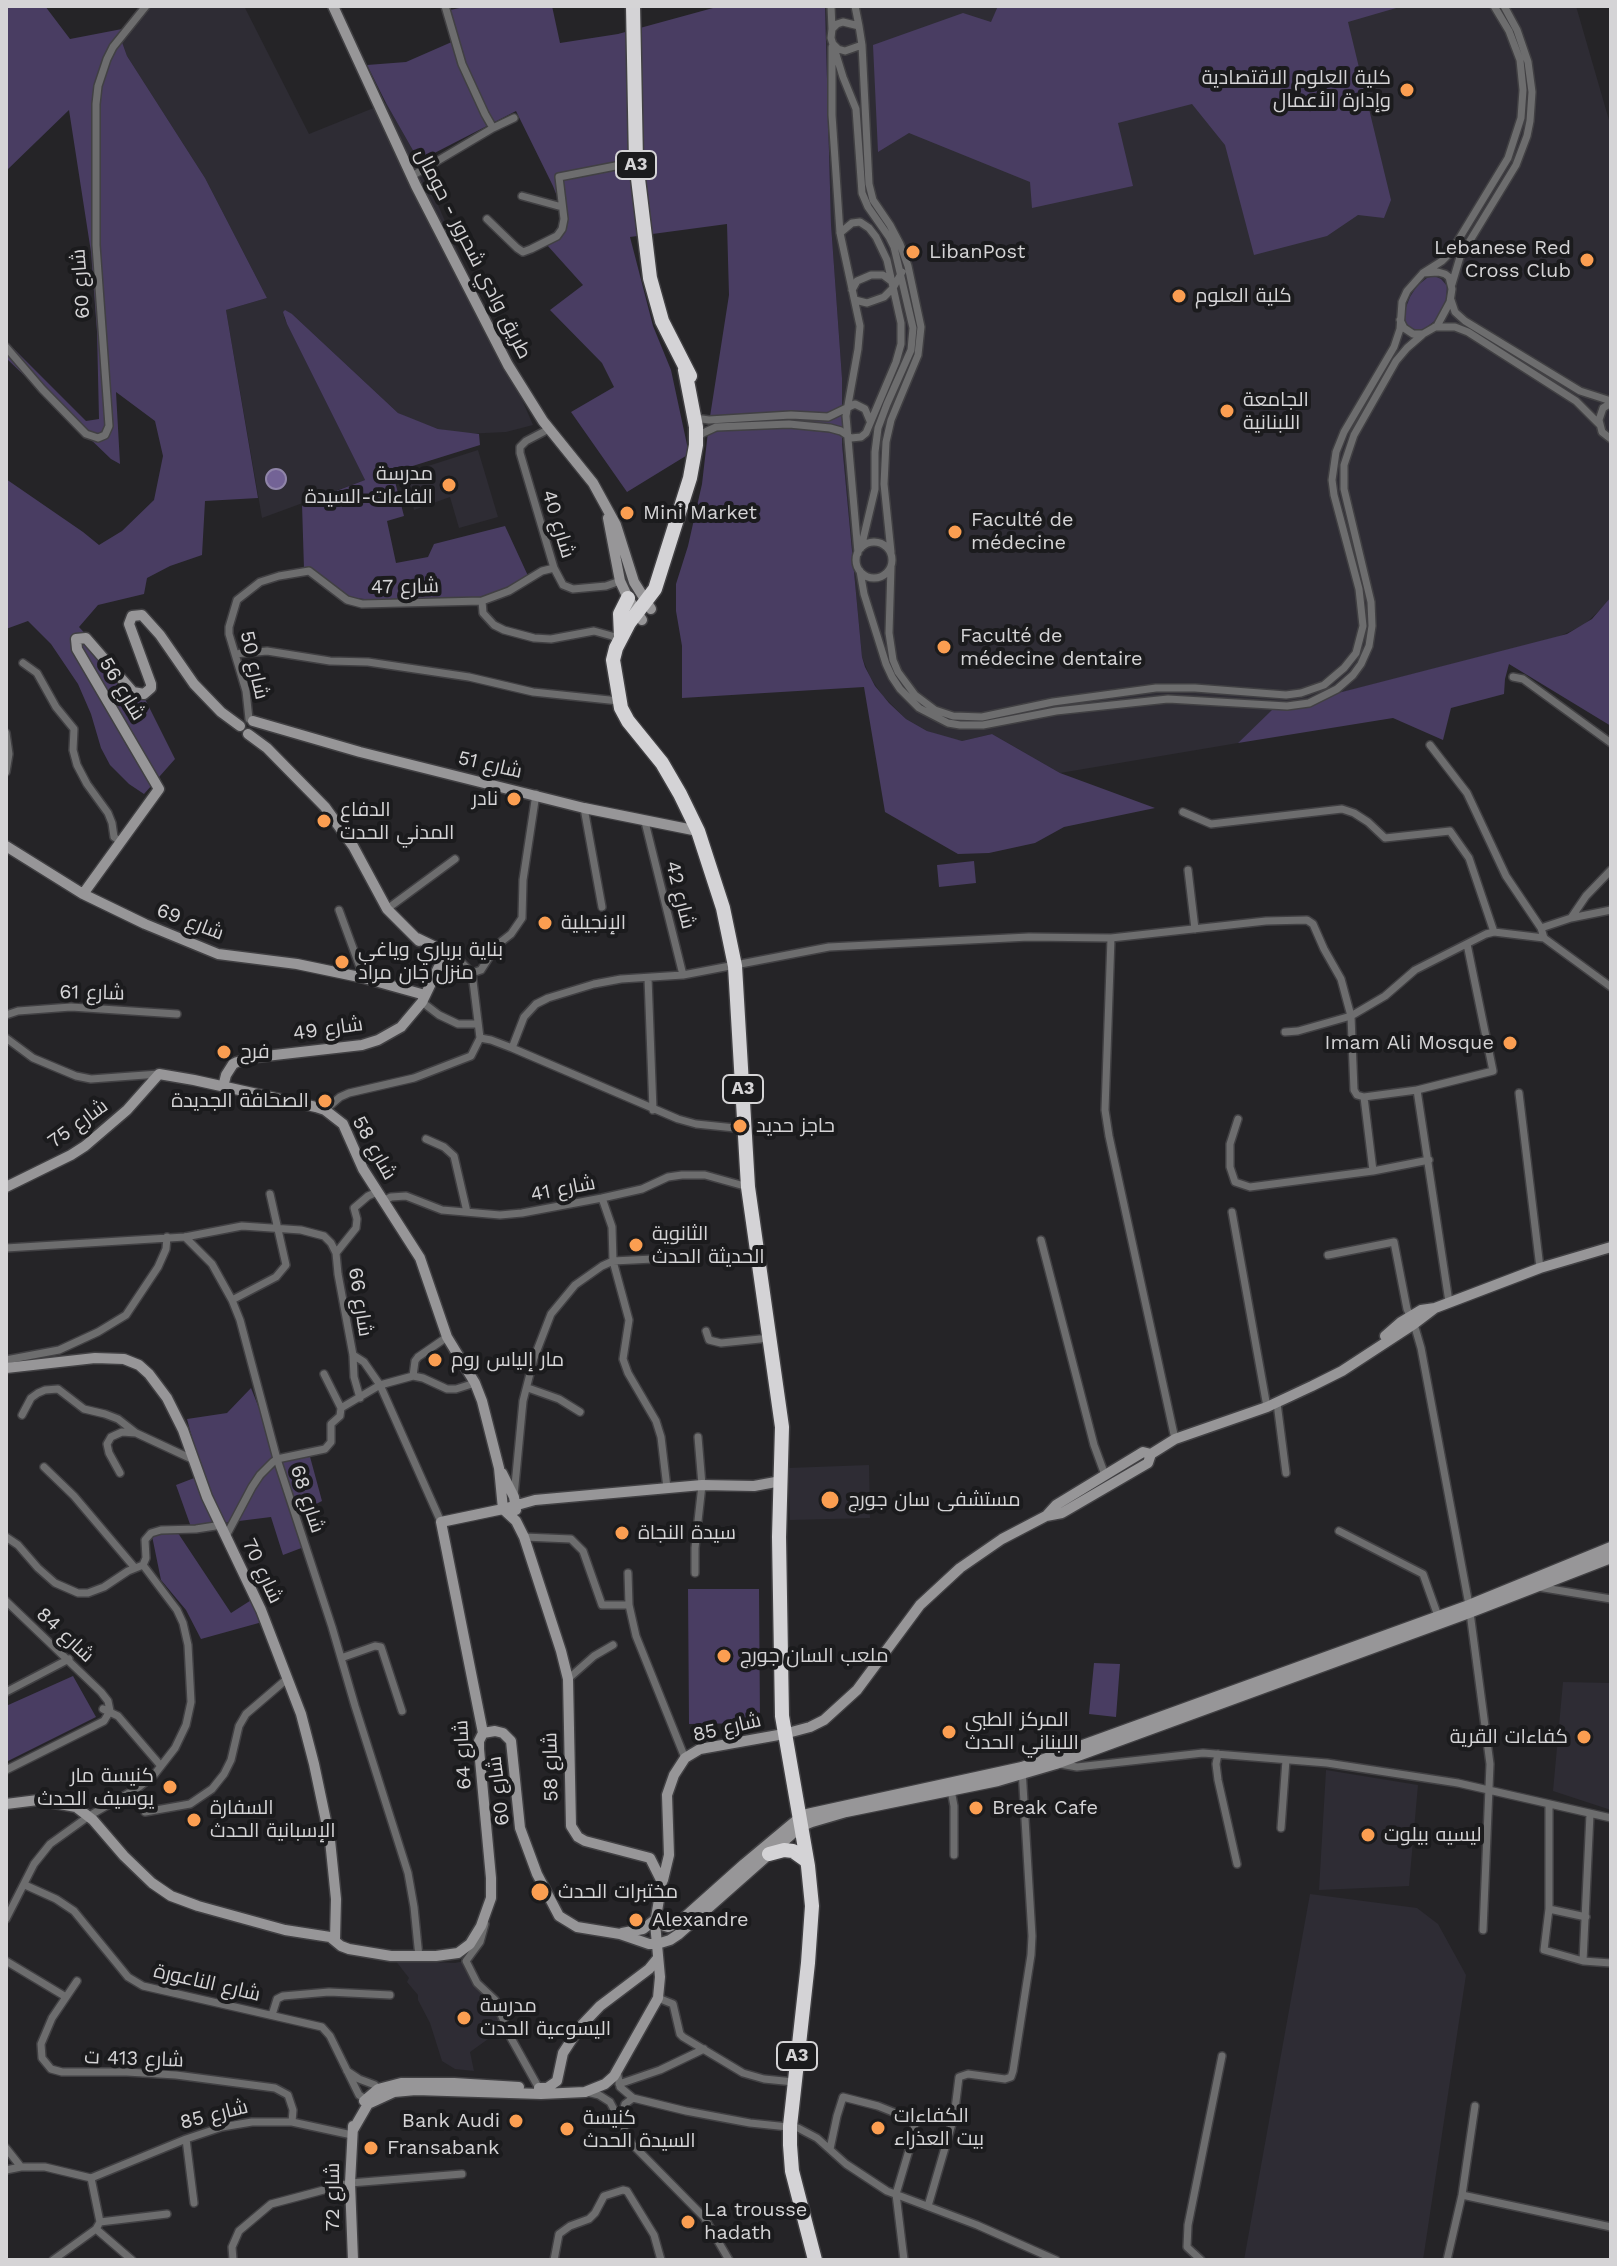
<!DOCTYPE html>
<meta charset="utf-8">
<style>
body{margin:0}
#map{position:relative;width:1617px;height:2266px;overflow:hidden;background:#252427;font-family:"Work Sans",sans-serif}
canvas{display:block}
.frame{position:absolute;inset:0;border:8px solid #d5d4d6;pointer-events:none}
</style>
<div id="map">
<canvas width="1617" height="2266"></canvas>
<div class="frame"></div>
</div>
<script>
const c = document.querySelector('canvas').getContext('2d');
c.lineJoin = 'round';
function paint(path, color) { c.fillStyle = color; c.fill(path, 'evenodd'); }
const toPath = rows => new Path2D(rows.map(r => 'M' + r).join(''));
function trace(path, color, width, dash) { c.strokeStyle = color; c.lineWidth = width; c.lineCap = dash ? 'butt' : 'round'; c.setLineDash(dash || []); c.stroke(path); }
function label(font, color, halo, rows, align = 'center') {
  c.font = font + ' "Work Sans",Cairo,sans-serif'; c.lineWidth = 8; c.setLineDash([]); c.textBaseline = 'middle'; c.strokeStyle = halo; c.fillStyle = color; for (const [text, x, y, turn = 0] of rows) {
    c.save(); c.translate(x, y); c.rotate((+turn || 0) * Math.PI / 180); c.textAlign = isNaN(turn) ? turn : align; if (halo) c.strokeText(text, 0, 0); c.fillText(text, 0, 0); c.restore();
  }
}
const built = toPath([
 [144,6,244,6,309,134,386,103,419,161,533,425,506,432,465,434,438,429,406,417,398,413,292,314,284,317,287,324,365,480,262,518,226,310,267,298,205,178,127,56,122,42,122,29],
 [825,6,1576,6,1611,127,1611,597,1605,605,1584,625,1558,637,1273,710,1238,743,1060,773,992,734,962,741,950,739,927,731,906,719,882,695,870,677,862,657,842,443,842,378,831,224],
 [478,450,498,517,459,528,450,497,414,510,406,473],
 [869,1465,870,1518,790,1520,788,1468],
 [1563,1682,1611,1683,1611,1810,1553,1791],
 [1326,1770,1418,1785,1409,1886,1319,1890],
 [1310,1894,1417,1908,1438,1924,1466,1975,1423,2260,1244,2260],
 [395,1960,455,1963,464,1961,477,1985,499,2014,502,2029,470,2052,474,2071,455,2069,442,2061,430,2023,418,2000,418,1995,407,1982,409,1978]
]);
const green = toPath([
 [6,6,45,6,70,39,122,29,122,42,127,56,205,178,267,298,226,310,258,498,205,501,202,555,170,566,147,578,144,594,98,605,79,627,144,697,175,759,144,794,129,784,110,765,101,748,91,714,78,684,51,644,28,621,6,629,6,479,83,532,99,545,122,531,154,500,163,456,155,421,116,392,120,464,111,459,6,358,6,341,86,421,99,419,97,332,91,252,69,110,6,171],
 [469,6,552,6,560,43,618,34,713,8,713,6,825,6,831,224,842,378,842,444,862,657,865,667,875,686,889,703,906,719,927,731,962,741,992,734,1060,773,1155,808,1064,827,1035,843,989,853,958,854,885,812,864,687,682,698,682,646,676,611,676,584,688,546,702,484,709,423,729,295,727,224,630,237,653,326,671,370,689,454,627,492,571,412,614,387,602,363,550,310,583,285,547,245,561,237,567,222,553,186,516,111,419,161,386,103,367,65,406,62,454,41,450,10],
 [998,6,1403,6,1348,22,1391,200,1384,218,1358,215,1327,236,1254,255,1225,145,1192,104,1118,123,1133,186,1032,208,1030,182,909,133,878,152,873,45,963,13,991,22],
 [1434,276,1441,279,1447,286,1446,301,1437,319,1423,330,1413,331,1405,322,1405,310,1410,297,1417,286,1427,278],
 [285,310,292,314,398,413,438,429,479,434,480,445,403,469,393,474,404,516,387,521,396,563,428,557,434,544,505,526,529,578,484,604,431,605,342,597,319,584,304,569,302,504,365,480,287,324,283,312],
 [1611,597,1611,726,1509,664,1505,679,1504,694,1451,708,1443,740,1393,718,1238,743,1272,710,1567,634,1592,619],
 [974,861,976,883,939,887,937,865],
 [251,1388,280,1461,309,1453,322,1501,298,1513,304,1547,283,1555,271,1517,191,1527,176,1485,202,1475,187,1419,227,1413],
 [174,1527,231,1613,256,1597,266,1621,201,1639,186,1610,161,1580,152,1536],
 [688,1589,759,1589,760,1723,689,1724],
 [1094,1663,1120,1664,1116,1717,1089,1714],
 [73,1676,96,1717,6,1762,6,1706]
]);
const water = toPath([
 '266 479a10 10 0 1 1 20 0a10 10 0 1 1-20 0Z'
]);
const street = toPath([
 [831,6,832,29],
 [855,6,859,26],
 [833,44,838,49,845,51,862,45,859,26,843,22,837,24,832,29,831,38,843,77,856,109,862,193,868,207,889,237,894,247,913,328,911,350,887,404,878,428,875,452,875,489,861,548],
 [862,45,869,184,873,200,890,225,900,244,908,266,921,327,918,355,891,420,886,442,884,484,891,552],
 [832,47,832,115,840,233,860,326,858,349,846,416,858,553],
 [493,128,514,118],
 [412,176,493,128,485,114,462,64,445,6],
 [522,196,562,207],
 [487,219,517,248,523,252,531,249,557,236,562,229,564,219,559,177,636,162],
 [1423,273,1442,261,1451,252,1508,158,1521,118,1523,90,1520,60,1509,31,1494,6],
 [1452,284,1460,257,1516,165,1527,136,1530,121,1532,92,1528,62,1517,30,1504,6],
 [852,290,857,281,871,275,883,275,891,281],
 [855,300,867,303,884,297,893,288,902,272],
 [1451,300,1455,312,1465,321,1580,391,1611,401],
 [1435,327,1455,327,1468,332,1576,401,1599,424],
 [6,347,42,389,86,434,98,438,105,435,109,426,96,245,96,104,98,86,107,59,113,47,146,6],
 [1611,403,1603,408,1599,420,1602,432,1611,439],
 [695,418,709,420,791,415,828,417,855,404,865,409,870,421],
 [549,429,526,441,520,447,520,453,554,568,563,585,573,589,606,586,620,581],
 [697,438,703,433,716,427,789,424,830,428,841,431,851,438,861,437,866,433,896,362,901,344,901,323,887,260,876,237,869,228,860,222,852,223,840,233],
 '856 560a18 18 0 1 1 36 0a18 18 0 1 1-36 0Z',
 [891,567,889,633,893,660,898,672,915,695,935,710,953,716,982,717,1053,702,1156,688,1195,688,1286,695,1301,693,1324,685,1344,668,1356,653,1363,626,1359,589,1334,495,1332,480,1336,452,1344,432,1394,347,1400,329,1402,302,1407,291,1423,273,1438,272,1445,274,1449,277,1452,289,1450,302,1437,326,1423,334,1413,334,1404,328,1400,320],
 [860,571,864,594,886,664,892,677,900,689,919,708,948,723,960,725,983,725,1056,711,1168,699,1287,706,1309,703,1337,689,1353,675,1361,664,1369,646,1372,626,1371,602,1344,489,1344,465,1354,435,1396,361,1407,348,1422,335],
 [482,601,483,613,494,625,504,630,534,638,551,639,594,631,612,636,620,640],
 [235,654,267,651,330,661,368,662,469,677,533,692,619,701],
 [23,663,37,673,56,707,74,729,73,750,77,765,87,784,108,813,112,823,114,837,121,842],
 [1513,677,1523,679,1611,743],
 [249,719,246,691,229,634,229,627,237,600,260,582,279,576,309,571,347,600,362,604,482,601,509,591,542,571,554,568],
 [6,733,9,754,6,772],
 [1430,745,1467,793,1506,876,1541,928,1544,938,1611,987],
 [584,808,602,907],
 [1183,812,1211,824,1342,809,1354,813,1368,822,1385,838,1450,831,1469,858,1494,932],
 [645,822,683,975],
 [1188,870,1195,929],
 [387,909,455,859],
 [339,910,364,978],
 [1571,918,1611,910],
 [1541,928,1571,918,1586,896,1611,870],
 [1111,938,1105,1110,1109,1136,1175,1439],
 [446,952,457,958,472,973,480,1038,491,1040,512,1048,678,1119,696,1124,745,1129],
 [472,973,481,970,497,945,511,934,522,918,523,880,536,794],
 [648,978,653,1110],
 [422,1002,439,1015,458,1024,478,1024],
 [6,1015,18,1011,71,1007,177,1014],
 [1285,1032,1298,1031,1351,1016,1385,996,1415,970,1486,934,1494,932,1544,938],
 [6,1038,33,1058,76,1076,91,1079,159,1074],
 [512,1048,524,1017,536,1004,548,998,594,984,621,979,683,975,829,947,1029,937,1111,938,1266,921,1307,920,1313,924,1324,949,1341,979,1351,1016,1354,1090,1357,1095,1364,1097,1417,1090,1449,1302],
 [1417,1090,1493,1071,1467,944],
 [1519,1093,1540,1268],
 [1364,1097,1373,1171],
 [325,1110,340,1097,349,1093,414,1078,471,1056,480,1038],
 [1238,1119,1230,1144,1230,1167,1235,1182,1250,1187,1373,1171,1429,1160],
 [426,1139,444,1147,454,1156,467,1212],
 [602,1198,612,1227,613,1261,629,1320,623,1359,628,1373,656,1421,661,1437,667,1488],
 [383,1201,391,1197,406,1196,442,1210,500,1215,522,1213,602,1198,642,1189,668,1177,682,1175,705,1175,748,1187],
 [1232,1212,1267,1407],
 [185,1237,212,1264,232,1300,240,1320,277,1459,332,1627,355,1706,408,1873,414,1907,419,1957],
 [1041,1240,1094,1445,1105,1475],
 [6,1248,185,1237,242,1226,301,1230,324,1236,331,1243,336,1253,338,1274,353,1355,354,1377,360,1398],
 [336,1253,356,1228,357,1219,354,1208,368,1196,377,1192],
 [1328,1255,1394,1242,1407,1309,1414,1324,1421,1348,1469,1605,1490,1764,1483,1930],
 [232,1300,276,1277,286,1265,270,1194],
 [706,1331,709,1340,721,1343,770,1338],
 [353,1355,364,1362,380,1385,441,1522],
 [6,1360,59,1350,98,1332,126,1315,158,1267,166,1249,167,1237],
 [324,1374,341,1408],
 [413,1376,423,1378,447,1389,456,1389,475,1383],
 [413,1376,415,1361,418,1357,447,1337],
 [528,1388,559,1399,580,1412],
 [1277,1403,1286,1473],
 [22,1415,31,1398,38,1393,45,1390,58,1389,84,1409,105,1414,118,1419,136,1433],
 [44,1467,74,1496,135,1568],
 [120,1473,109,1453,107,1444,111,1437,122,1432,136,1433,194,1460],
 [514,1496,523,1401,534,1358,551,1314,575,1285,602,1266,613,1261,673,1258],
 [1339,1531,1423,1574,1438,1616],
 [226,1536,252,1487,260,1475,273,1462,277,1459,325,1449,331,1442,331,1424,340,1416,341,1408,380,1385,413,1376],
 [6,1537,18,1545,38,1568,55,1583,78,1593,88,1593,104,1587,128,1571,143,1565],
 [524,1537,571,1539,583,1551,602,1605,629,1605],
 [628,1573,629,1605,636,1636,685,1758],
 [695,1573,695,1548,702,1485,698,1437],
 [1538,1587,1611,1599],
 [6,1601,101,1692,108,1701,110,1711,104,1721,6,1770],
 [341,1658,375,1646,381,1647,402,1711],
 [568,1679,594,1656,613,1645],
 [6,1692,69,1659],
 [103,1709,118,1716,161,1766],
 [1218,1754,1216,1764,1218,1780,1237,1864],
 [1060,1764,1077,1767,1203,1753,1327,1763,1458,1783,1611,1818],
 [951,1790,954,1806,954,1855],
 [1549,1805,1549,1909,1544,1950,1583,1961,1611,1963],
 [145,1812,190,1804,212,1789,224,1774,231,1760,239,1726,246,1714,288,1678],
 [1281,1828,1286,1760],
 [25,1885,56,1899,74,1911,128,1977,143,1986,322,2027,330,2036,359,2095,367,2100],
 [1549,1909,1586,1917],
 [6,1919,34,1864,50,1844,89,1816,139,1787,154,1775,175,1748,186,1725,191,1702,188,1645,183,1623,177,1610,143,1565,146,1558,145,1540,151,1533,161,1530,196,1529,222,1525],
 [485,1924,480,1942,466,1961,477,1983,495,2000,511,2038,541,2092],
 [6,1961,66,1997],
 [1583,1961,1590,1814],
 [77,1981,52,2018,41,2044,42,2058,51,2069,62,2072,127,2072,176,2075,275,2088,288,2095,293,2110,292,2122],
 [658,1998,673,2004,680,2034,683,2037,743,2073,764,2079,794,2082],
 [272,2015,277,1999,283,1996,329,1992,390,1995],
 [347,2071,359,2079,375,2085,378,2091],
 [617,2071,620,2087,633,2098,686,2111,750,2123,798,2128,817,2138,846,2164,887,2191,977,2225,1056,2260],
 [619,2084,660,2070,704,2049],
 [587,2092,599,2095,610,2102,632,2144,704,2217,729,2260],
 [621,2119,625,2104,633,2098],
 [186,2139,194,2203],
 [6,2148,21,2167,45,2167,91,2178],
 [830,2149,837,2116,843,2097,878,2106,913,2120,915,2130,896,2194,904,2260],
 [6,2170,21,2167],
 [91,2178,186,2139,222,2127,252,2122,292,2122,352,2135],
 [1462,2195,1611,2227],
 [928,2206,954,2117,959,2077,968,2074,1005,2079,1011,2077,1013,2071,1031,1955,1032,1936,1022,1769],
 [100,2222,167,2214],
 [96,2229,132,2260],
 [53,2260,96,2229,100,2222,91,2178],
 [233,2260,232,2247,239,2231,271,2204,350,2183,462,2174],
 [554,2260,559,2234,570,2226,589,2219,595,2213,604,2196,623,2190,627,2191,654,2235,661,2260],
 [1201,2260,1187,2247,1188,2225,1222,2056],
 [1447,2260,1462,2195,1475,2106]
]);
const secondary = toPath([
 [333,6,416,186,508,365,543,421,593,483,616,525,634,582,651,609],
 [608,518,620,581,628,598,642,620],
 [253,721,360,752,584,808,698,831],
 [248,734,267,748,325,807,353,846,387,909,419,941],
 [6,846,83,894,145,924,218,954,297,964,364,978,425,995],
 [83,894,159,789,77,649,76,639,86,638,133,692,144,694,151,688,151,684,129,624,132,616,142,615,160,635,194,684,221,712,240,726],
 [223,1087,226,1075,233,1064,237,1062,257,1057,362,1045,378,1040,401,1027,422,1002,446,952,417,938],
 [6,1187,71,1155,85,1146,127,1110,159,1074,194,1080,316,1107,325,1110,343,1124,363,1169,420,1258,447,1337,475,1383,482,1401,499,1468,503,1509,516,1521,524,1537,561,1651,568,1679,571,1826,578,1837,585,1841,650,1858,662,1882,655,1923,660,1977,658,1998,614,2076,605,2084,585,2092,541,2094,416,2090,394,2092,368,2104,353,2130],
 [1385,1336,1401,1322,1421,1310,1435,1308,1540,1268,1611,1247],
 [6,1368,95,1358,124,1359,139,1365,149,1374,167,1398,183,1430,207,1497,261,1610,301,1714,314,1764,330,1840,336,1899,335,1939],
 [502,1473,514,1497,516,1510],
 [1046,1516,1056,1505,1143,1452,1151,1454],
 [483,1733,495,1731,503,1733,511,1741,520,1828,537,1874,559,1916,577,1927,620,1934,649,1944,657,1944,670,1940,679,1934,800,1827,812,1822,846,1812,998,1781,1056,1764,1469,1613,1611,1558],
 [6,1804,38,1800,76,1807,93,1820,124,1856,152,1883,171,1896,198,1906,285,1930,330,1937,341,1946,349,1949,391,1956,436,1956,458,1953,470,1944,481,1926,491,1898,491,1878,479,1749,479,1741,483,1733,441,1522,503,1509,535,1500,702,1485,754,1486,781,1481],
 [663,1880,669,1855,667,1795,674,1775,685,1758,700,1749,784,1734,810,1727,824,1720,857,1690,920,1605,960,1568,1002,1539,1046,1516,1062,1513,1148,1463,1151,1454,1175,1439,1267,1407,1312,1386,1342,1371,1414,1324,1435,1308],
 [655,1923,668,1927,678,1923,744,1864,799,1818,807,1814,1022,1767,1469,1605,1611,1547],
 [622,1933,643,1929,656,1919],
 [539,2088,547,2088,557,2081,563,2053,580,2027,600,2006,649,1969,658,1958],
 [364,2101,378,2089,401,2083,454,2083,519,2087],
 [353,2260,350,2183,353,2126]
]);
const highway = toPath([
 [633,6,636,162,650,278,662,321,690,376],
 [685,370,696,427,696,445,690,478,655,589,629,623,616,648,613,660,621,708,628,721,662,763,680,794,698,831,723,908,735,966,748,1187,782,1427,779,1537,782,1716,808,1866,812,1906,808,1963,790,2126,790,2145,792,2171,815,2260],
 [621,636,620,614,628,598],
 [769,1854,784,1850,793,1851,807,1861]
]);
const markers = [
 [1407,90,8,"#fb9e51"],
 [913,252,8,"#fb9e51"],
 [1587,260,8,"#fb9e51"],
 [1179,296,8,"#fb9e51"],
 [1227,411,8,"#fb9e51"],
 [449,485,8,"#fb9e51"],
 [627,513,8,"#fb9e51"],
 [955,532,8,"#fb9e51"],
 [944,647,8,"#fb9e51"],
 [514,799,8,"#fb9e51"],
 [324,821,8,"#fb9e51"],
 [545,923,8,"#fb9e51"],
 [342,962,8,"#fb9e51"],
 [1510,1043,8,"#fb9e51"],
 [224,1052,8,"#fb9e51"],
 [325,1101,8,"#fb9e51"],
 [740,1126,8,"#fb9e51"],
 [636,1245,8,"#fb9e51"],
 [435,1360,8,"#fb9e51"],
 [830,1500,10,"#fb9e51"],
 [622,1533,8,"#fb9e51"],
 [724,1656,8,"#fb9e51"],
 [949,1732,8,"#fb9e51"],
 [1584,1737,8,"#fb9e51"],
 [170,1787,8,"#fb9e51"],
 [976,1808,8,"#fb9e51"],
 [194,1820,8,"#fb9e51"],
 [1368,1835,8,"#fb9e51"],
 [540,1892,10,"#fb9e51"],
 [636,1920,8,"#fb9e51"],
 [464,2018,8,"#fb9e51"],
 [516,2121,8,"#fb9e51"],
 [878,2128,8,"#fb9e51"],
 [567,2129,8,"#fb9e51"],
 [371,2148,8,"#fb9e51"],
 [688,2222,8,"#fb9e51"]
];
const shields = [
 [636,165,40],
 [743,1089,40],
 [797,2056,40]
];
const shieldNames = [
 ["A3",636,165],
 ["A3",743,1089],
 ["A3",797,2056]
];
const poiNames = [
 ["كلية العلوم الاقتصادية",1391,78,"right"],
 ["وإدارة الأعمال",1391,101,"right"],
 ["Lebanese Red",1571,248,"right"],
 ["Cross Club",1571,271,"right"],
 ["LibanPost",929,252],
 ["كلية العلوم",1195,296],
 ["الجامعة",1243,400],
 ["اللبنانية",1243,423],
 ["مدرسة",433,474,"right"],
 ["الفاءات-السيدة",433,497,"right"],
 ["Mini Market",643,513],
 ["Faculté de",971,520],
 ["médecine",971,543],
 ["Faculté de",960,636],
 ["médecine dentaire",960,659],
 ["نادر",498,799,"right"],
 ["الدفاع",340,810],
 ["المدني الحدت",340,833],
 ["الإنجيلية",561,923],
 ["بناية برباري وياغي",358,950],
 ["منزل جان مراد",358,973],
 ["Imam Ali Mosque",1494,1043,"right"],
 ["فرح",240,1052],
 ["الصحافة الجديدة",309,1101,"right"],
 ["حاجز حديد",756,1126],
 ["الثانوية",652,1234],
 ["الحديثة الحدث",652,1257],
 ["مار إلياس روم",451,1360],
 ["مستشفى سان جورج",848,1500],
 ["سيدة النجاة",638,1533],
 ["ملعب السان جورج",740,1656],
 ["المركز الطبي",965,1720],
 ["اللبناني الحدث",965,1743],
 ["كفاءات القرية",1568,1737,"right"],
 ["كنيسة مار",154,1776,"right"],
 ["يوسيف الحدث",154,1799,"right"],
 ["السفارة",210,1808],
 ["الإسبانية الحدث",210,1831],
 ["Break Cafe",992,1808],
 ["ليسيه بيلوت",1384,1835],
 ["مختبرات الحدث",558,1892],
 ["Alexandre",652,1920],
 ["مدرسة",480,2006],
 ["اليسوعية الحدت",480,2029],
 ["الكفاءات",894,2116],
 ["بيت العذراء",894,2139],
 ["كنيسة",583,2118],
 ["السيدة الحدث",583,2141],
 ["Bank Audi",500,2121,"right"],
 ["Fransabank",387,2148],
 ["La trousse",704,2210],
 ["hadath",704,2233]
];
const streetNames = [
 ["طريق وادي شحرور - حومال",473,254,63],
 ["شارع 60",81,284,-94],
 ["شارع 40",558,524,73],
 ["شارع 47",405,587,-1],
 ["شارع 50",254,665,77],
 ["شارع 56",122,689,59],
 ["شارع 51",490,765,13],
 ["شارع 42",680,895,76],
 ["شارع 69",190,922,21],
 ["شارع 61",92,993,1],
 ["شارع 49",328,1029,-8],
 ["شارع 75",78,1124,-36],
 ["شارع 58",374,1148,61],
 ["شارع 41",563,1189,-11],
 ["شارع 66",360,1302,81],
 ["شارع 68",307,1499,72],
 ["شارع 70",262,1571,65],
 ["شارع 84",65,1635,43],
 ["شارع 85",727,1728,-13],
 ["شارع 64",463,1755,-93],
 ["شارع 58",551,1767,-91],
 ["شارع 60",499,1791,-97],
 ["شارع الناعورة",207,1983,13],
 ["شارع 413 ت",134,2059,2],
 ["شارع 85",214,2115,-14],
 ["شارع 72",333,2197,-90]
];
paint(built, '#2e2c34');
paint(green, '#493d62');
paint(water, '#736396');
trace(water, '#9085a9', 2);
trace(street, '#414043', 10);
trace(secondary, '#414043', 13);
trace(highway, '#414043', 17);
trace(street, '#6d6d6e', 7);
trace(secondary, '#979698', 10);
trace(highway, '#d4d3d6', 14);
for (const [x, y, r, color] of markers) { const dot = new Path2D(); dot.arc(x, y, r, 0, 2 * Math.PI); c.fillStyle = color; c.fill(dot); trace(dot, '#1b1b1d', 3); }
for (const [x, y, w] of shields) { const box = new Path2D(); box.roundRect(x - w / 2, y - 14, w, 28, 6); c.fillStyle = '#1b1b1d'; c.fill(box); trace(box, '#d5d4d6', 2); }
label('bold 18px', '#d5d4d6', null, shieldNames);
label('20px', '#d5d4d6', '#1b1b1d', poiNames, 'left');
label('20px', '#d5d4d6', '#1b1b1d', streetNames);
</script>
